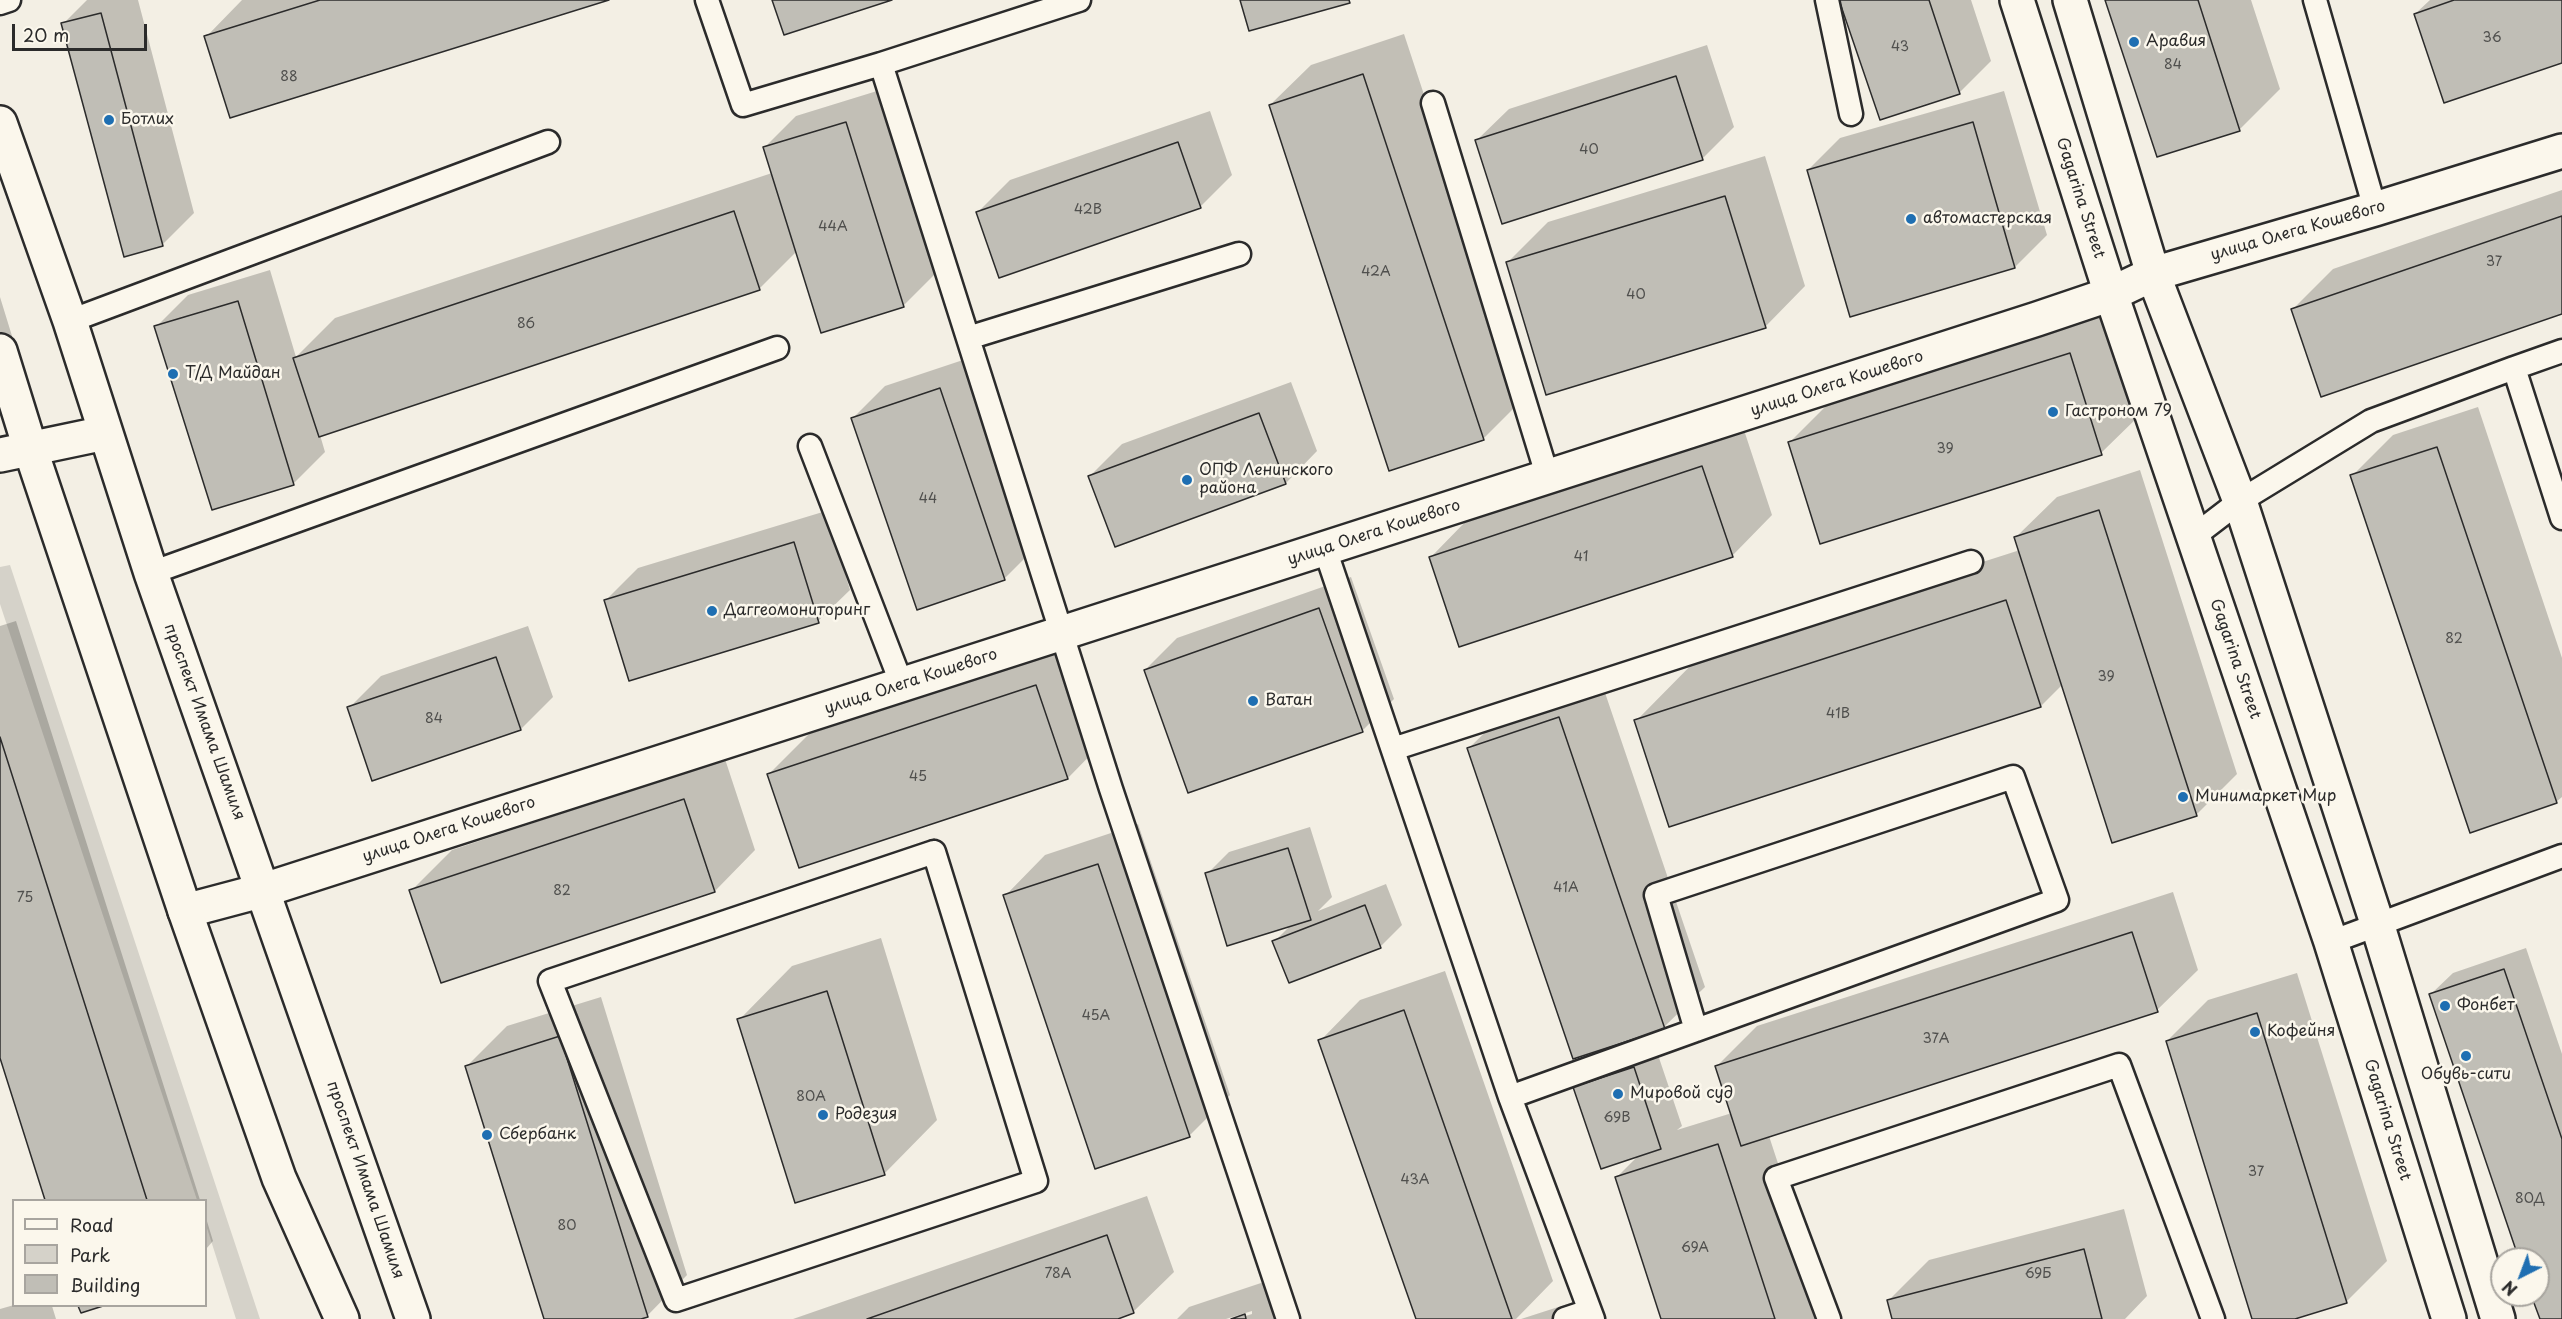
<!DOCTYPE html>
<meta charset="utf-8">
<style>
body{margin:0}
#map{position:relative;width:2562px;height:1319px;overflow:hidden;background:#f3efe4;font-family:"Playpen Sans",sans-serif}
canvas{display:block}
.legend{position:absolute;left:12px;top:1199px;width:195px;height:108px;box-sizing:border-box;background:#fbf7ec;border:2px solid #a8a59f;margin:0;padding:8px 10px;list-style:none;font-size:18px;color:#2b2b2b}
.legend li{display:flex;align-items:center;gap:12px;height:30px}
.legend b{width:30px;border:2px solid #a8a59f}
.north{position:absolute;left:2490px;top:1247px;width:60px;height:60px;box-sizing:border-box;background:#fbf7ec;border:2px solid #a8a59f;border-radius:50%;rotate:222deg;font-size:16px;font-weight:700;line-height:24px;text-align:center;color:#2b2b2b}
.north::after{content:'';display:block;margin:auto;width:21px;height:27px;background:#1f6fb2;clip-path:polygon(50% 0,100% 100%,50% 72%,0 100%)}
.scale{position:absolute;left:12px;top:24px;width:135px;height:27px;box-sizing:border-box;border:3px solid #2b2b2b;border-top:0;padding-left:8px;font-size:18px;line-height:21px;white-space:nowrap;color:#2b2b2b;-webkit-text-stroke:4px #fbf7ec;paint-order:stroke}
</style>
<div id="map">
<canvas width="2562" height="1319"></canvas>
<ul class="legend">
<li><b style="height:8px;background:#fbf7ec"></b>Road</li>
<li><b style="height:16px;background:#d5d2c9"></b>Park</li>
<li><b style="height:16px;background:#c0beb6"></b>Building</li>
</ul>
<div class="north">N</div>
<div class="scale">20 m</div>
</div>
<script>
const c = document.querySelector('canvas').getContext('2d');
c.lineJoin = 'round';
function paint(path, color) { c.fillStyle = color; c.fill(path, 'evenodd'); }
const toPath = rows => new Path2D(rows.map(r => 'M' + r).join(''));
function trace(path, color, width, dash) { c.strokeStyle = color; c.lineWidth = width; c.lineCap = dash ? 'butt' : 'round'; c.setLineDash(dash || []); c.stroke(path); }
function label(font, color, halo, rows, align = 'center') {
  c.font = font + ' "Playpen Sans",sans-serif'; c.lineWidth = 5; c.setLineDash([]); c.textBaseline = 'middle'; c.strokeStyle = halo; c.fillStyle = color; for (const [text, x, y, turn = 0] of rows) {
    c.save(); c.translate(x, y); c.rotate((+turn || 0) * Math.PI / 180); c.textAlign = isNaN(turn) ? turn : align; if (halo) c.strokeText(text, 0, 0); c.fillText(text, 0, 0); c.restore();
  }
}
const green = toPath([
 [10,565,260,1319,236,1319,206,1225,206,1200,197,1200,0,604,0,567]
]);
const shadow = toPath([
 [87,0,138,0,194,213,162,245,63,24],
 [242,0,604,0,206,37],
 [1841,0,1971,0,1991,61,1959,93],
 [2107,0,2251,0,2280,89,2240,129,2158,156],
 [2430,0,2562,0,2562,61,2415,14],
 [1404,34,1524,398,1483,439,1270,105,1311,65],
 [1707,45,1734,127,1702,159,1477,140,1509,109],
 [877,91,935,274,903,306,797,251,759,289,320,435,325,452,293,484,156,327,188,295,270,270,296,357,335,318,772,173,764,148,796,116],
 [2004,91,2047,235,2015,267,1808,170,1840,138],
 [1210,111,1232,175,1200,207,978,212,1010,180],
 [1765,156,1805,286,1765,327,1507,263,1548,222],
 [2562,190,2562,312,2293,309,2333,269],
 [0,297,12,336,0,347],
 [2110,314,2142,413,2101,453,1789,443,1830,402],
 [972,357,1036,547,1004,579,853,418,885,386],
 [1291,382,1317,451,1286,483,1090,476,1122,444],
 [2478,407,2562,658,2562,797,2556,802,2352,476,2393,435],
 [1743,427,1772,515,1732,556,1431,557,1471,516],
 [2140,470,2237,774,2196,815,2063,684,2041,706,1636,721,1705,651,2020,550,2016,537,2057,497],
 [826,511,850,590,818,621,606,600,638,568],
 [1351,577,1394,699,1362,731,1145,670,1177,638],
 [16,621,200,1200,47,1200,0,1053,0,626],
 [528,626,553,697,521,729,349,708,381,676],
 [1077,645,1108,737,1068,778,768,775,809,734],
 [1600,678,1705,987,1664,1027,1469,748,1510,708],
 [725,759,755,850,715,891,411,891,452,850],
 [1138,824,1230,1095,1189,1136,1005,896,1045,855],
 [1310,827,1332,897,1318,911,1386,884,1402,925,1380,947,1274,942,1291,925,1207,874,1229,852],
 [2173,892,2198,970,2157,1010,1769,1136,1829,1319,1663,1319,1617,1177,1640,1154,1575,1087,1597,1065,1655,1046,1682,1126,1677,1130,1732,1113,1716,1067,1757,1026],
 [881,938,937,1120,884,1174,739,1020,792,966],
 [2526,948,2562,1054,2562,1319,2541,1319,2533,1295,2538,1295,2538,1259,2521,1259,2431,994,2453,973],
 [1445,971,1553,1281,1516,1319,1417,1319,1320,1041,1360,1000],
 [2297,973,2387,1261,2346,1302,2290,1319,2254,1319,2167,1041,2208,1000],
 [601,997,687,1275,647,1316,636,1319,546,1319,467,1066,507,1026],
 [1147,1196,1174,1272,1133,1312,1114,1319,793,1319],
 [2124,1209,2147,1296,2125,1319,1894,1319,1889,1300,1929,1260],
 [206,1218,213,1241,206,1249],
 [1285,1275,1300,1319,1236,1319,1252,1314,1252,1311,1226,1319,1177,1319,1189,1307],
 [1580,1300,1587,1319,1521,1319],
 [14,1305,52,1306,56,1319,0,1319,0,1309]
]);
const building = toPath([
 [320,0,609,0,230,118,204,36,320,0],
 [772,0,892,0,784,35,772,0],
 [1240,0,1349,0,1350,3,1249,31,1240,0],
 [1839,0,1929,0,1960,94,1880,120,1839,0],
 [2105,0,2198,0,2240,131,2157,157,2105,0],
 [2454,0,2562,0,2562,63,2444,103,2414,14,2454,0],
 [101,13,163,246,124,257,61,23,101,13],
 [1363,74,1484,440,1389,471,1269,105,1363,74],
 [1676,76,1703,160,1502,224,1475,140,1676,76],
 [846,122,904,307,821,333,763,147,846,122],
 [1973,122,2015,268,1850,317,1807,170,1973,122],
 [1178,142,1201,208,999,278,976,212,1178,142],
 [1725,196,1766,328,1546,395,1506,262,1725,196],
 [734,211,760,290,319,437,293,358,734,211],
 [2562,216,2562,314,2321,397,2291,309,2562,216],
 [238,301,294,485,212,510,154,326,238,301],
 [2070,353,2102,455,1820,544,1788,442,2070,353],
 [940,388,1005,580,917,610,851,418,940,388],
 [1259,413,1286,484,1115,547,1088,476,1259,413],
 [2437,447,2557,803,2470,833,2350,475,2437,447],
 [1702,466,1733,557,1459,647,1429,557,1702,466],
 [2099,510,2197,816,2112,843,2014,537,2099,510],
 [794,542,819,623,629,681,604,600,794,542],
 [2006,600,2041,707,1669,827,1634,720,2006,600],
 [1319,608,1363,732,1188,793,1144,670,1319,608],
 [496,657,521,730,372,781,347,707,496,657],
 [1036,685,1068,779,799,868,767,774,1036,685],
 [1559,717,1665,1029,1573,1059,1467,748,1559,717],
 [0,737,147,1200,45,1200,0,1058,0,737],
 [684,799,715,892,441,983,409,890,684,799],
 [1288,848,1311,920,1227,946,1205,873,1288,848],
 [1098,864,1190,1137,1095,1169,1003,895,1098,864],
 [1365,905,1381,948,1289,983,1272,941,1365,905],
 [2132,932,2158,1012,1741,1146,1715,1066,2132,932],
 [2504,969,2562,1139,2562,1319,2540,1319,2531,1295,2538,1295,2538,1259,2519,1259,2429,994,2504,969],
 [827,991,885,1175,795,1203,737,1019,827,991],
 [1404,1010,1512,1319,1416,1319,1318,1040,1404,1010],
 [2257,1013,2347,1303,2295,1319,2252,1319,2166,1041,2257,1013],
 [560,1036,648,1317,641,1319,544,1319,465,1066,560,1036],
 [1634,1067,1661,1149,1601,1169,1573,1087,1634,1067],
 [1718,1144,1775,1319,1661,1319,1615,1177,1718,1144],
 [1107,1235,1134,1313,1118,1319,867,1319,1107,1235],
 [2084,1249,2102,1319,1892,1319,1887,1300,2084,1249],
 [78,1306,103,1306,81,1313,78,1306],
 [1245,1314,1246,1319,1231,1319,1245,1314]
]);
const service = toPath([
 [707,0,743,105,881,64,1111,789,1288,1319],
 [1827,0,1851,114],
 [2315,0,2375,209],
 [0,3,9,0],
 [881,64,1079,0],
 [1433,103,1548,478],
 [70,321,548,142],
 [968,338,1239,254],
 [2514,368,2562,351],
 [810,446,902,685],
 [2193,537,2240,501,2371,421,2514,368,2562,518],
 [1325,549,1510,1097,1593,1319],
 [151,573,777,348],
 [1393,749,1971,562],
 [934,852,1036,1181,676,1300,550,981,934,852],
 [2331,942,2562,856],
 [1510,1097,1696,1030,2057,900,2013,777,1656,895,1696,1030],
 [1565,1319,1589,1311],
 [1829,1319,1776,1178,2119,1065,2213,1319]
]);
const minor = toPath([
 [0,455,105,433],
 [185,911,264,890,2037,319,2111,294,2153,274,2375,209,2562,151]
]);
const secondary = toPath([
 [2017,0,2111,294,2331,942,2449,1319],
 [2070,0,2153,274,2240,501,2377,923,2498,1319]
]);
const primary = toPath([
 [0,123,70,321,151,573,413,1319],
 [0,351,31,451,185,911,279,1178,342,1319]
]);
const markers = [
 [2134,42,6,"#1f6fb2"],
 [109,120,6,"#1f6fb2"],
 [1911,219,6,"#1f6fb2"],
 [173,374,6,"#1f6fb2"],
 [2053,412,6,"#1f6fb2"],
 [1187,480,6,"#1f6fb2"],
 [712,611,6,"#1f6fb2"],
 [1253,701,6,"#1f6fb2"],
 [2183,797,6,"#1f6fb2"],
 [2445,1006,6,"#1f6fb2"],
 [2255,1032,6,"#1f6fb2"],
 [2466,1056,6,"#1f6fb2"],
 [1618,1094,6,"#1f6fb2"],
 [823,1115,6,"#1f6fb2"],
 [487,1135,6,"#1f6fb2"]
];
const numberNames = [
 ["36",2492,38],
 ["43",1900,47],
 ["84",2173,65],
 ["88",289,77],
 ["40",1589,150],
 ["42В",1088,210],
 ["44А",833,227],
 ["37",2494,262],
 ["42А",1376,272],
 ["40",1636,295],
 ["86",526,324],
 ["39",1945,449],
 ["44",928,499],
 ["41",1581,557],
 ["82",2454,639],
 ["39",2106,677],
 ["41В",1838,714],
 ["84",434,719],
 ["45",918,777],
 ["41А",1566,888],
 ["82",562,891],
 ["75",25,898],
 ["45А",1096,1016],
 ["37А",1936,1039],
 ["80А",811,1097],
 ["69В",1617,1118],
 ["37",2256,1172],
 ["43А",1415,1180],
 ["80Д",2530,1199],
 ["80",567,1226],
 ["69А",1695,1248],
 ["78А",1058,1274],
 ["69Б",2038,1274]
];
const poiNames = [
 ["Аравия",2146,42],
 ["Ботлих",121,120],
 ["автомастерская",1923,219],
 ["Т/Д Майдан",185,374],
 ["Гастроном 79",2065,412],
 ["ОПФ Ленинского",1199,471],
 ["района",1199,489],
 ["Даггеомониторинг",724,611],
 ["Ватан",1265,701],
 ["Минимаркет Мир",2195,797],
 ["Фонбет",2457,1006],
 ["Кофейня",2267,1032],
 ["Обувь-сити",2466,1075,"center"],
 ["Мировой суд",1630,1094],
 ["Родезия",835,1115],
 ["Сбербанк",499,1135]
];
const streetNames = [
 ["Gagarina Street",2080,198,72],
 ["улица Олега Кошевого",2298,231,-16],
 ["улица Олега Кошевого",1837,384,-18],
 ["улица Олега Кошевого",1374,533,-18],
 ["Gagarina Street",2235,659,71],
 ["улица Олега Кошевого",911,682,-18],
 ["проспект Имама Шамиля",204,722,70],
 ["улица Олега Кошевого",449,830,-18],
 ["Gagarina Street",2387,1120,73],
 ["проспект Имама Шамиля",365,1180,71]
];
paint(green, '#d5d2c9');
paint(shadow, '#0003');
paint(building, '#c0beb6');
trace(building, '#2b2b2b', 1.5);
trace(service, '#2b2b2b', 27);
trace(minor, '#2b2b2b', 38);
trace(secondary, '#2b2b2b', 38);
trace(primary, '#2b2b2b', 38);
trace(service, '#fbf7ec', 22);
trace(minor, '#fbf7ec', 33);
trace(secondary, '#fbf7ec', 33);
trace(primary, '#fbf7ec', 33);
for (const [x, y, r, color] of markers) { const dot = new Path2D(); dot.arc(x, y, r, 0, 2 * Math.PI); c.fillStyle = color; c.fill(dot); trace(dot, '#fbf7ec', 2); }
label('14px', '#50504e', null, numberNames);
label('16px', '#2b2b2b', '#fbf7ec', poiNames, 'left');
label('16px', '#2b2b2b', '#fbf7ec', streetNames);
</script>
